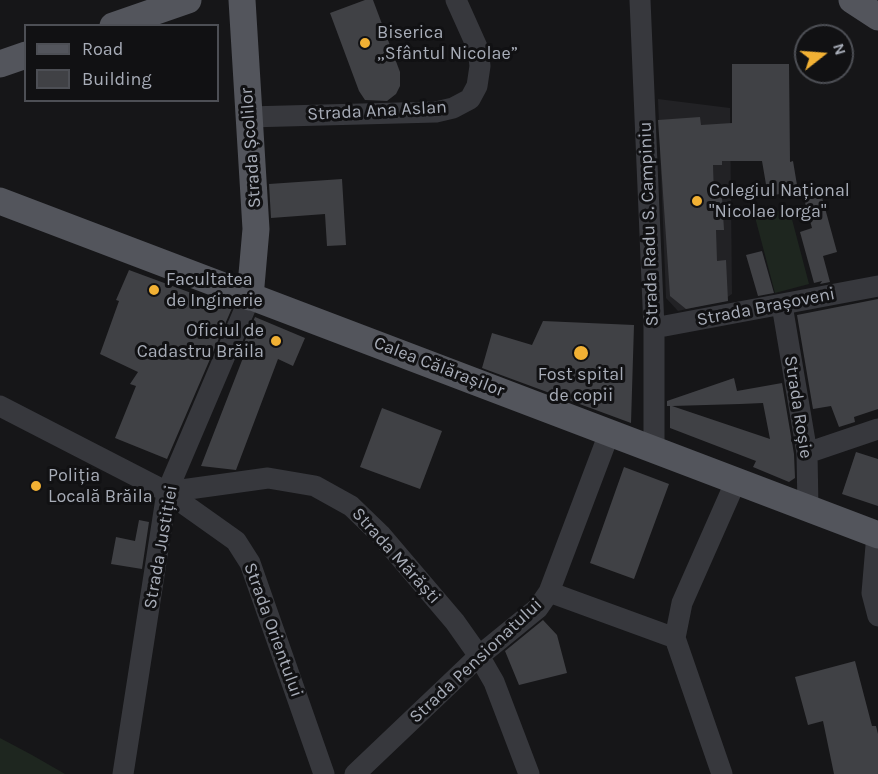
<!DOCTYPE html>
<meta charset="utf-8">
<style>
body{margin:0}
#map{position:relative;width:878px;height:774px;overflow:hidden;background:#161618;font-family:Karla,sans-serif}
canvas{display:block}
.legend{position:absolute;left:24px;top:24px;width:195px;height:78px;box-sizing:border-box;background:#111113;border:2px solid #4d4f55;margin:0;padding:8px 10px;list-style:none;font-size:18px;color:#a8adb8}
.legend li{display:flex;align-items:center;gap:12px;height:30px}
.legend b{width:30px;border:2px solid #4d4f55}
.north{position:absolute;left:794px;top:24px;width:60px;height:60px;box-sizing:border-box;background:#111113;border:2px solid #4d4f55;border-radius:50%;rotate:73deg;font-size:16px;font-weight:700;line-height:24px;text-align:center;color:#a8adb8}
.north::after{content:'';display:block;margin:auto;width:21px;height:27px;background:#f2b134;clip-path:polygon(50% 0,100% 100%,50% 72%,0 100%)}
</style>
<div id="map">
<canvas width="878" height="774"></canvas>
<ul class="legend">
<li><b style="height:8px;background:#53555c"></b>Road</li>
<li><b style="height:16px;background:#404145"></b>Building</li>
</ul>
<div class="north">N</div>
</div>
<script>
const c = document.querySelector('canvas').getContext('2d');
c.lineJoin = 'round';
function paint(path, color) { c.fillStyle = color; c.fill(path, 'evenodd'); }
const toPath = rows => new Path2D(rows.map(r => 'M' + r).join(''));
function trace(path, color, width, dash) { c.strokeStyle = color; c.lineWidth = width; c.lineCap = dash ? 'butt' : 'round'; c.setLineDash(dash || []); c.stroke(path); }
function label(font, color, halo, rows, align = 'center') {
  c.font = font + ' Karla,sans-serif'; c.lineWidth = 6; c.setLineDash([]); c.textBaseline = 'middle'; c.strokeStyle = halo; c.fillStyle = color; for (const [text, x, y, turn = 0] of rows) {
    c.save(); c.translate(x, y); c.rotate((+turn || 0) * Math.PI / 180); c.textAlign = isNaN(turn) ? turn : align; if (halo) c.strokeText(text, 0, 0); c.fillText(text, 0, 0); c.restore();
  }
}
const built = toPath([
 [658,99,730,108,732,294,722,301,678,311,666,298]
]);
const green = toPath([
 [789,208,809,284,775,293,755,217],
 [0,738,32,755,65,774,0,774]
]);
const building = toPath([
 [365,0,373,0,400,72,400,86,396,94,387,101,365,100,359,91,330,13],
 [732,64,789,64,790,162,793,161,798,191,768,196,762,161,722,161,722,165,713,165,714,198,722,197,724,230,716,230,717,261,726,260,728,301,686,309,670,296,658,120,700,117,701,125,732,123],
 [342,179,346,245,327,246,325,214,271,218,269,184],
 [820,190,837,252,823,256,830,282,820,284,822,281,814,283,800,232,812,228,803,195],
 [762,251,774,293,758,296,746,255],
 [129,270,232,308,167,459,115,438,136,386,130,384,138,372,100,354,119,301,116,300],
 [878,299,878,409,854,417,855,422,839,427,831,406,813,409,797,315],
 [255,317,305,338,293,366,278,359,236,470,201,466,248,345,244,343],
 [543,321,634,325,631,423,482,368,492,333,532,345],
 [734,378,737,391,782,383,794,454,795,478,789,482,753,467,756,461,670,428,670,406,667,406,667,401],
 [763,403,770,439,672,406,740,404],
 [382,408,442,431,420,489,360,467],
 [856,452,878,459,878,506,842,494],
 [624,467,669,484,634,579,590,563],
 [139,520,149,522,142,569,111,564,116,537,135,541],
 [543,620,557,635,567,673,519,685,505,651],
 [855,661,872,726,876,726,878,734,878,774,834,774,823,721,808,725,795,677]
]);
const minor = toPath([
 [640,0,654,328,654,448],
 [248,117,436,112,453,108,470,99,477,86,480,66,478,49,456,0],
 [782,305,807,453,808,509],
 [654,328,878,286],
 [0,406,167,492,236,541,250,563,324,774],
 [807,453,878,429],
 [167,492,268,478,315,486,351,506,381,535,455,622,479,656,494,682,529,774],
 [877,534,872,593,878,616],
 [549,592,675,638],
 [123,774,167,492,250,297],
 [355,774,479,656,538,608,549,592,610,431],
 [722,774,675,638,682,603,735,483]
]);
const major = toPath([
 [242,0,256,229,250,297],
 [852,0,878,17],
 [113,26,188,0],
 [0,64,26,55],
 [0,201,878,535]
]);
const markers = [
 [365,43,6,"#f2b134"],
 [697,201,6,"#f2b134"],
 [154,290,6,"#f2b134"],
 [276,341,6,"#f2b134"],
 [581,353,8,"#f2b134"],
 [36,486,6,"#f2b134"]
];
const poiNames = [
 ["Biserica",377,33],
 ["„Sfântul Nicolae”",377,54],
 ["Colegiul Național",709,191],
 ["\"Nicolae Iorga\"",709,212],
 ["Facultatea",166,280],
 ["de Inginerie",166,301],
 ["Oficiul de",264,331,"right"],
 ["Cadastru Brăila",264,352,"right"],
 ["Fost spital",581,375,"center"],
 ["de copii",581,396,"center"],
 ["Poliția",48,476],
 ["Locală Brăila",48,497]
];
const streetNames = [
 ["Strada Ana Aslan",377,111,-3],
 ["Strada Școlilor",251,148,-94],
 ["Strada Radu S. Campiniu",649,224,-92],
 ["Strada Brașoveni",766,307,-11],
 ["Calea Călărașilor",439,367,21],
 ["Strada Roșie",798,407,81],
 ["Strada Justiției",161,547,-80],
 ["Strada Mărăști",396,556,48],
 ["Strada Orientului",273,630,70],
 ["Strada Pensionatului",476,661,-43]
];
paint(built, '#222225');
paint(green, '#1e261f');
paint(building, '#404145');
trace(minor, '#37383d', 21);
trace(major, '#53555c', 27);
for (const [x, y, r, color] of markers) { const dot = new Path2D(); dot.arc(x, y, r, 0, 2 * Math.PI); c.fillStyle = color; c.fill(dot); trace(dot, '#111113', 2); }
label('18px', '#a8adb8', '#111113', poiNames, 'left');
label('18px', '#a8adb8', '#111113', streetNames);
</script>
